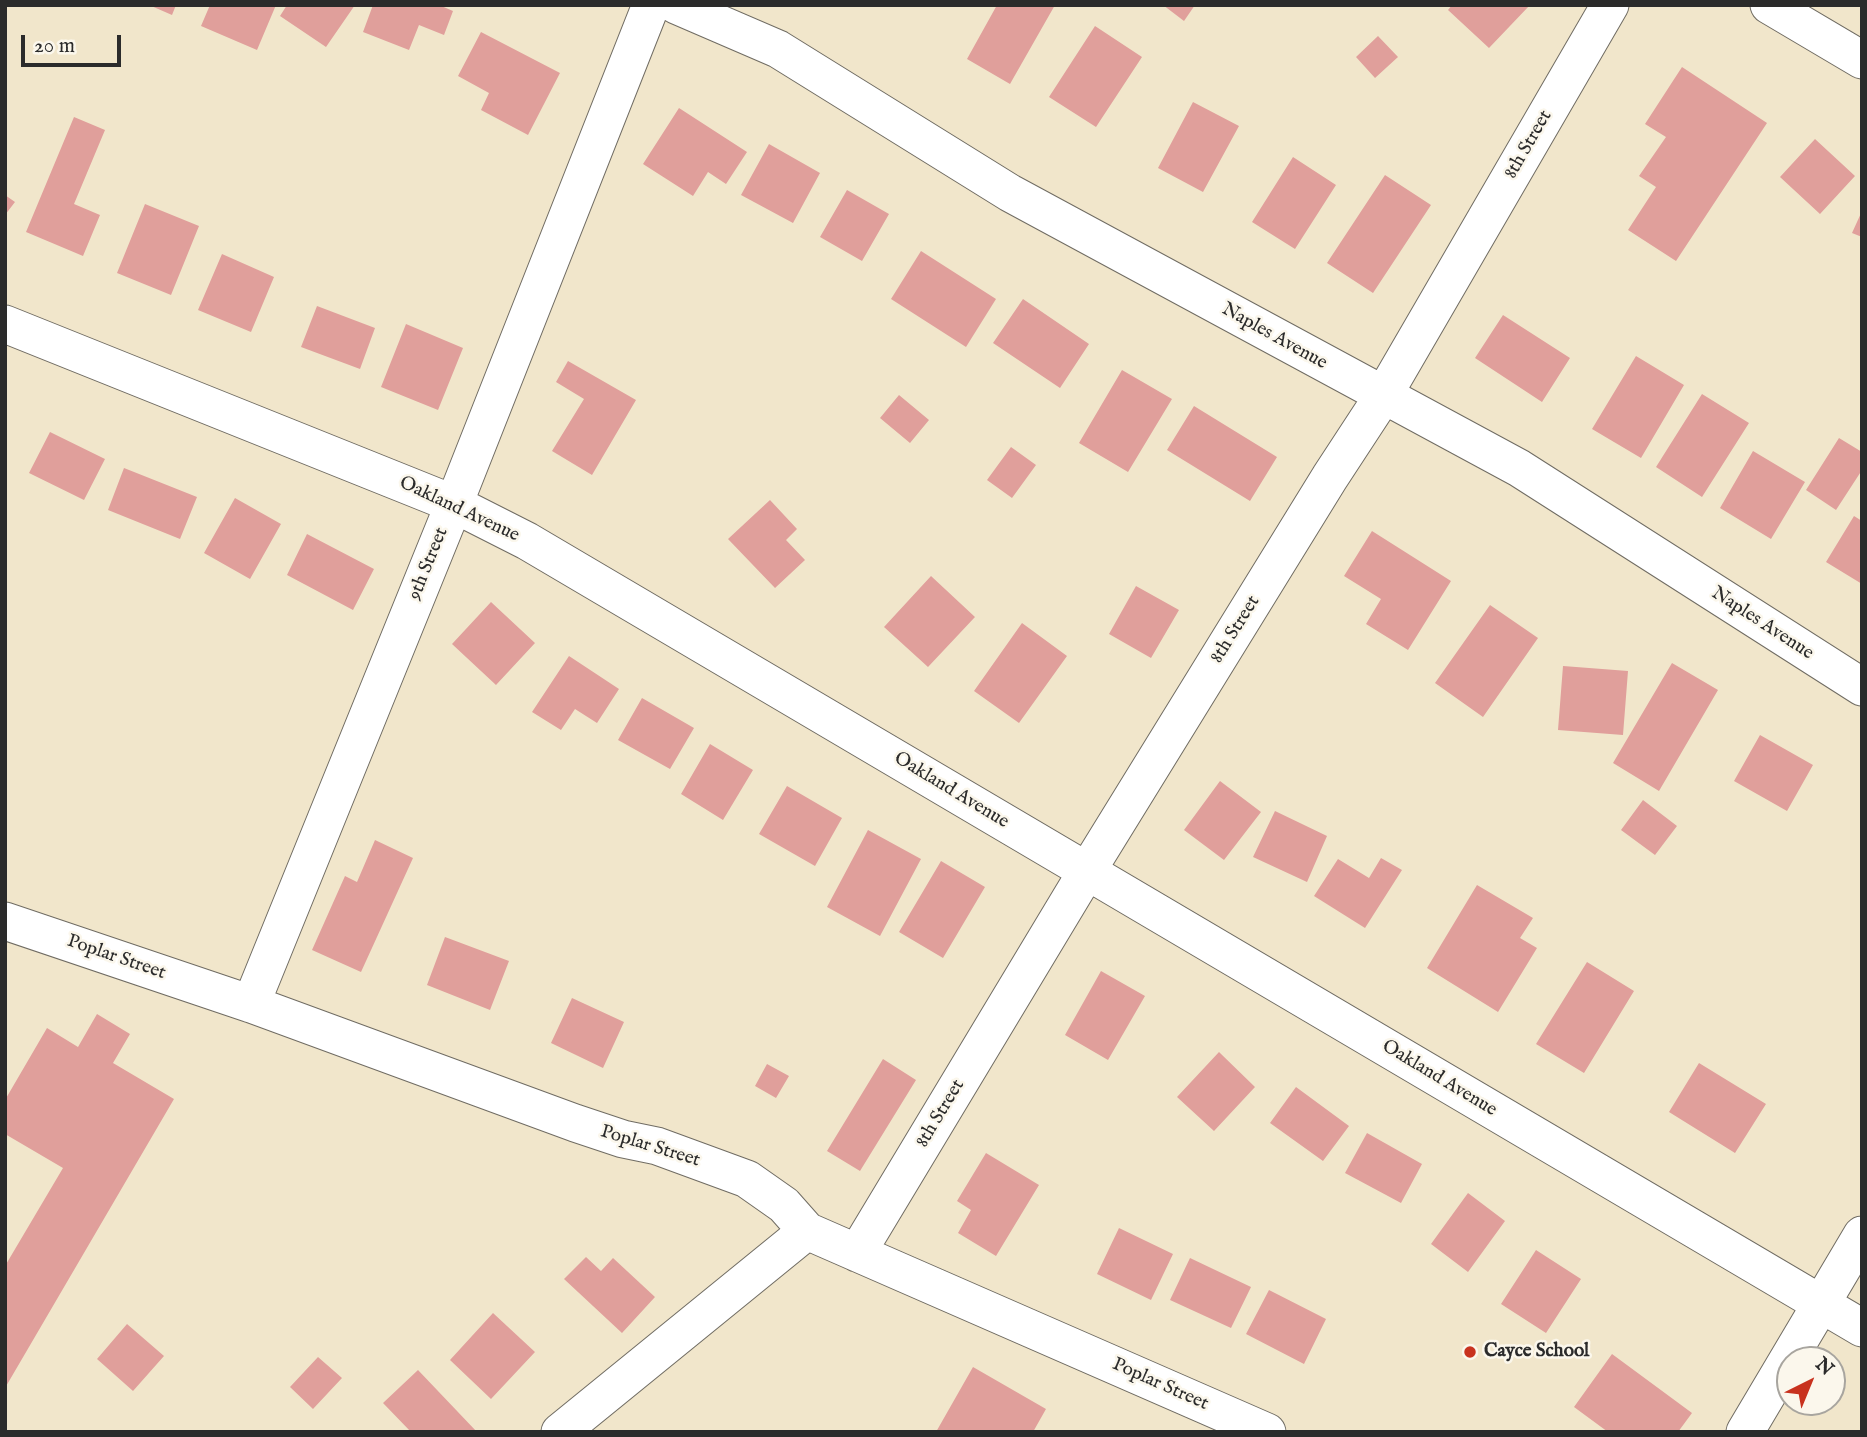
<!DOCTYPE html>
<style>
body{margin:0}
#map{position:relative;width:1867px;height:1437px;overflow:hidden;background:#f1e6cb;font-family:"IM FELL English",serif}
canvas{display:block}
.frame{position:absolute;inset:0;border:7px solid #2b2b2b;pointer-events:none}
.north{position:absolute;left:1776px;top:1346px;width:70px;height:70px;box-sizing:border-box;background:#fbf7ec;border:2px solid #a8a59f;border-radius:50%;rotate:43deg;font-size:19px;font-weight:700;line-height:28px;text-align:center;color:#2b2b2b}
.north::after{content:'';display:block;margin:auto;width:24px;height:32px;background:#c8321e;clip-path:polygon(50% 0,100% 100%,50% 72%,0 100%)}
.scale{position:absolute;left:21px;top:35px;width:100px;height:32px;box-sizing:border-box;border:4px solid #2b2b2b;border-top:0;padding-left:9px;font-size:21px;line-height:24px;white-space:nowrap;color:#2b2b2b;-webkit-text-stroke:5px #fbf7ec;paint-order:stroke}
</style>
<div id="map">
<canvas width="1867" height="1437"></canvas>
<div class="frame"></div>
<div class="north">N</div>
<div class="scale">20 m</div>
</div>
<script>
const c = document.querySelector('canvas').getContext('2d');
c.lineJoin = 'round';
function paint(path, color) { c.fillStyle = color; c.fill(path, 'evenodd'); }
const toPath = rows => new Path2D(rows.map(r => 'M' + r).join(''));
function trace(path, color, width, dash) { c.strokeStyle = color; c.lineWidth = width; c.lineCap = dash ? 'butt' : 'round'; c.setLineDash(dash || []); c.stroke(path); }
function label(font, color, halo, rows, align = 'center') {
  c.font = font + ' "IM FELL English",serif'; c.lineWidth = 5; c.setLineDash([]); c.textBaseline = 'middle'; c.strokeStyle = halo; c.fillStyle = color; for (const [text, x, y, turn = 0] of rows) {
    c.save(); c.translate(x, y); c.rotate((+turn || 0) * Math.PI / 180); c.textAlign = isNaN(turn) ? turn : align; if (halo) c.strokeText(text, 0, 0); c.fillText(text, 0, 0); c.restore();
  }
}
const building = toPath([
 [149,5,176,5,172,15],
 [210,5,276,5,257,50,201,26],
 [287,5,355,5,326,47,280,16],
 [373,5,439,5,453,11,444,35,419,25,409,50,363,32],
 [997,5,1055,5,1010,84,967,59],
 [1163,5,1195,5,1184,21],
 [1452,5,1530,5,1489,48,1448,10],
 [1095,26,1142,57,1096,127,1049,97],
 [481,32,560,73,528,135,481,110,489,93,458,76],
 [1378,36,1398,57,1375,78,1356,57],
 [1682,67,1767,123,1676,261,1628,230,1656,187,1639,176,1666,137,1645,124],
 [1193,102,1239,126,1203,192,1158,168],
 [679,108,747,152,726,184,708,172,693,196,643,164],
 [74,117,105,130,74,204,100,215,83,256,26,232],
 [1815,139,1855,176,1820,214,1780,177],
 [769,144,820,173,793,223,741,195],
 [1293,157,1336,185,1295,249,1252,222],
 [1385,175,1431,205,1373,293,1327,263],
 [847,190,889,214,862,261,820,237],
 [5,195,15,202,5,215],
 [145,204,199,226,171,295,117,273],
 [1862,211,1862,237,1852,233],
 [921,251,996,299,966,347,891,299],
 [222,254,274,277,251,332,198,310],
 [1023,299,1089,344,1060,388,993,343],
 [317,306,375,328,360,369,301,347],
 [1503,315,1570,358,1542,402,1475,358],
 [406,324,463,348,438,410,381,387],
 [1636,356,1684,385,1641,458,1592,429],
 [568,361,636,400,592,475,552,451,584,399,556,382],
 [1122,370,1172,399,1128,472,1079,443],
 [1702,394,1749,423,1702,497,1656,467],
 [899,395,929,420,910,443,880,418],
 [1194,406,1277,457,1250,501,1167,450],
 [50,432,105,459,84,500,29,473],
 [1839,438,1862,452,1862,470,1836,510,1806,490],
 [1011,447,1036,465,1012,498,987,480],
 [1753,451,1805,482,1771,539,1720,508],
 [124,468,197,497,180,539,108,510],
 [235,498,281,524,250,579,204,553],
 [770,500,797,529,786,540,805,560,775,588,728,539],
 [1854,516,1862,521,1862,584,1826,562],
 [1372,531,1451,581,1408,650,1366,624,1381,599,1344,576],
 [307,534,374,569,353,610,287,575],
 [931,576,975,617,928,667,884,627],
 [1136,586,1179,610,1151,658,1109,634],
 [491,602,535,643,496,685,452,644],
 [1490,605,1538,638,1483,717,1435,683],
 [1022,623,1067,656,1019,723,974,691],
 [569,656,619,689,597,723,575,709,561,730,532,712],
 [1672,663,1718,690,1659,791,1613,763],
 [1563,666,1628,671,1623,735,1558,730],
 [642,698,694,728,670,769,618,740],
 [1760,735,1813,765,1787,811,1734,781],
 [710,744,753,770,723,820,681,794],
 [1220,781,1261,812,1224,860,1184,830],
 [787,786,842,818,815,866,759,834],
 [1643,800,1677,826,1655,855,1621,830],
 [1275,811,1327,836,1307,882,1253,857],
 [868,830,921,859,880,936,827,907],
 [375,840,413,858,361,972,312,950,345,876,357,882],
 [1381,858,1402,870,1365,928,1314,896,1338,859,1369,878],
 [941,861,985,887,943,958,899,932],
 [1477,885,1533,918,1520,938,1537,948,1498,1012,1427,968],
 [445,937,509,961,490,1010,427,985],
 [1587,962,1634,991,1584,1073,1536,1044],
 [1101,971,1145,996,1108,1060,1065,1035],
 [572,998,624,1022,603,1068,551,1043],
 [97,1014,130,1034,113,1063,174,1099,5,1388,5,1266,63,1168,5,1134,5,1100,47,1028,78,1047],
 [1219,1052,1255,1087,1214,1131,1177,1097],
 [883,1059,916,1080,860,1171,827,1151],
 [1699,1063,1766,1104,1735,1153,1669,1112],
 [767,1064,789,1076,776,1098,755,1086],
 [1296,1087,1349,1126,1323,1161,1270,1123],
 [1367,1133,1422,1164,1401,1203,1345,1173],
 [986,1153,1039,1185,996,1256,958,1233,971,1210,957,1201],
 [1468,1193,1505,1221,1468,1272,1431,1244],
 [1119,1228,1173,1254,1151,1300,1097,1274],
 [1536,1250,1581,1279,1546,1333,1501,1304],
 [586,1257,601,1271,613,1258,655,1297,622,1333,564,1279],
 [1190,1258,1251,1287,1231,1328,1170,1300],
 [1269,1290,1326,1319,1304,1364,1246,1334],
 [493,1313,535,1352,491,1399,450,1360],
 [127,1324,164,1356,133,1391,97,1359],
 [1612,1354,1692,1413,1678,1432,1608,1432,1574,1407],
 [318,1357,342,1378,313,1409,290,1387],
 [973,1367,1046,1409,1033,1432,936,1432],
 [418,1370,477,1432,411,1432,383,1403]
]);
const street = toPath([
 [676,5,778,49,1010,193,1519,468,1862,687],
 [1769,5,1862,60],
 [5,324,454,504,527,541,1862,1328],
 [5,921,251,1004,575,1123,623,1139,657,1146,747,1179,784,1205,807,1231,1267,1432],
 [251,1004,454,504,651,5],
 [857,1253,1087,871,1330,477,1383,396,1610,5],
 [560,1432,807,1231],
 [1745,1432,1862,1235]
]);
const markers = [
 [1470,1352,7,"#c8321e"]
];
const streetNames = [
 ["8th Street",1529,145,-60],
 ["Naples Avenue",1274,337,29],
 ["Oakland Avenue",459,510,25],
 ["9th Street",429,564,-68],
 ["Naples Avenue",1762,624,33],
 ["8th Street",1236,630,-58],
 ["Oakland Avenue",951,791,31],
 ["Poplar Street",116,958,19],
 ["Oakland Avenue",1439,1079,31],
 ["8th Street",941,1114,-59],
 ["Poplar Street",650,1147,17],
 ["Poplar Street",1160,1385,24]
];
const poiNames = [
 ["Cayce School",1484,1352]
];
paint(building, '#e09f9b');
trace(street, '#706c63', 39);
trace(street, '#fff', 37);
for (const [x, y, r, color] of markers) { const dot = new Path2D(); dot.arc(x, y, r, 0, 2 * Math.PI); c.fillStyle = color; c.fill(dot); trace(dot, '#fbf7ec', 2.5); }
label('19px', '#2b2b2b', '#fbf7ec', streetNames);
label('bold 19px', '#2b2b2b', '#fbf7ec', poiNames, 'left');
</script>
